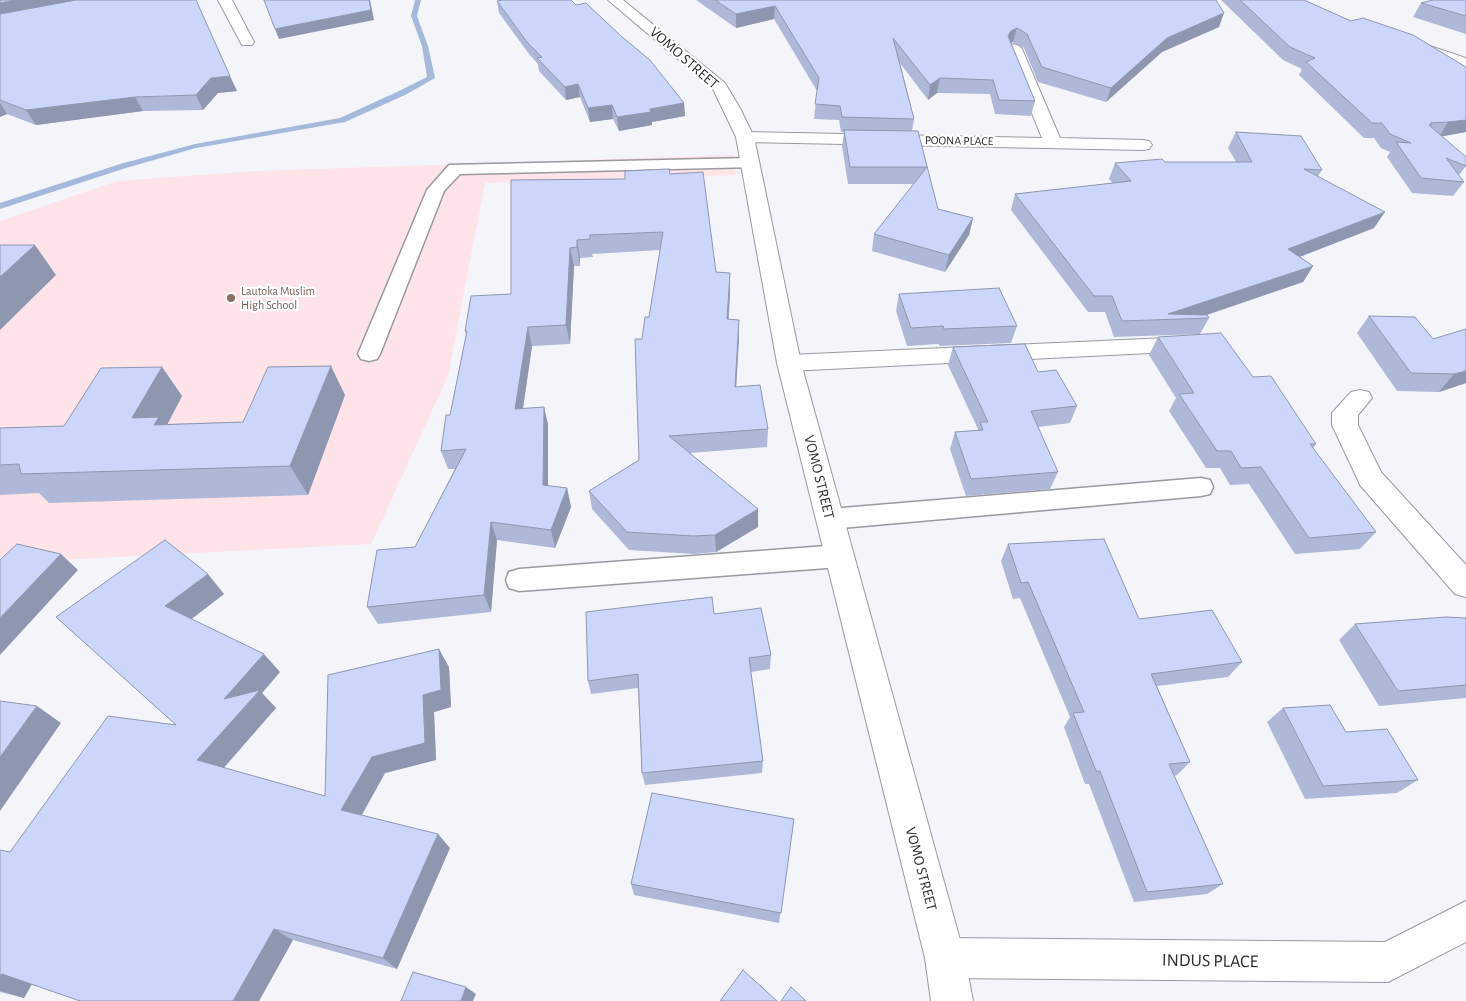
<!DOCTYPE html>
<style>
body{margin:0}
canvas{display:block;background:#f3f5fa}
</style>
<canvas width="1466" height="1001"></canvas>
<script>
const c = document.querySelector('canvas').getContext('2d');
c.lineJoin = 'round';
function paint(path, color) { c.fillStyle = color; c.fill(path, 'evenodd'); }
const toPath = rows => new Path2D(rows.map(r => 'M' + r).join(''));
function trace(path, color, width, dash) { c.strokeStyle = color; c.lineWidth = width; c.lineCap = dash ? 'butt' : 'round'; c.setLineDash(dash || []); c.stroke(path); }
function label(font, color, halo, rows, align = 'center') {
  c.font = font + ' "Alegreya Sans",sans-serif'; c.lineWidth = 4.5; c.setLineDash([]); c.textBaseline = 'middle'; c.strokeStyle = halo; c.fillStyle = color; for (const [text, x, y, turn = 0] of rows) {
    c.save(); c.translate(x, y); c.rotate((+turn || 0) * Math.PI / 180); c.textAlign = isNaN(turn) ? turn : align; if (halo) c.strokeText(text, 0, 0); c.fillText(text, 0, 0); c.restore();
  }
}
const education = toPath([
 [733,155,736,175,485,183,448,376,371,544,0,563,0,221,117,181,256,171]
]);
const stream = toPath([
 [415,0,421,0,417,16,428,46,435,78,405,95,345,122,196,148,126,168,0,209,0,203,120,164,195,144,340,118,399,91,427,77,422,46,411,16,415,0]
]);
const lane = toPath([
 [750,158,756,159,758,163,756,167,460,174,444,191,380,354,377,359,369,361,361,359,358,354,427,190,449,165,750,158],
 [1201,478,1210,480,1213,487,1210,494,1201,496,830,529,821,526,817,519,821,512,830,509,1201,478],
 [840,545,849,548,853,556,849,564,840,567,519,591,509,588,506,580,509,572,519,569,840,545]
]);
const street = toPath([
 [218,0,232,0,254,42,252,45,242,45,218,0],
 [1415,41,1466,58,1466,68,1410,49,1407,46,1410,43,1415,41],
 [1014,44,1019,46,1022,49,1060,138,1143,140,1149,141,1152,145,1149,149,1143,150,745,142,739,141,736,137,739,133,745,132,1042,138,1006,49,1009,46,1014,44],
 [1190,337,1198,339,1202,344,1198,349,1190,351,789,371,781,369,777,363,781,357,789,355,1190,337],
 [1360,390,1369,392,1372,398,1358,415,1358,425,1381,472,1466,565,1466,597,1455,594,1360,485,1357,478,1332,425,1332,413,1351,392,1360,390],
 [1466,901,1466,942,1388,982,945,978,931,972,925,958,931,944,945,938,1385,942,1466,901]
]);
const secondary = toPath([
 [608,0,623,0,725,83,741,110,754,137,801,363,965,958,973,1001,931,1001,925,958,777,363,736,137,713,89,608,0]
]);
const wall = toPath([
 [0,0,237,91,218,93,203,110,143,111,36,125,7,114,0,117],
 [498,0,571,0,576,5,684,103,685,116,652,122,652,125,619,131,613,119,590,122,580,97,566,100,539,71,538,64,529,54,499,13,497,1,498,1],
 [696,0,1216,0,1219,27,1162,52,1106,102,1038,82,1024,48,1013,42,1011,43,1035,101,1031,116,995,114,990,94,937,93,928,100,900,63,914,119,912,131,918,131,938,209,973,218,969,235,945,272,872,251,874,234,914,184,848,184,842,146,844,132,841,132,839,120,814,119,817,91,774,19,736,28],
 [1221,0,1304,0,1466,132,1441,136,1466,166,1459,175,1464,182,1453,196,1412,193,1387,157,1390,152,1381,148,1374,138,1364,138,1299,75,1302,69,1283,60],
 [1466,0,1466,34,1413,17,1421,3],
 [1236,132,1322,170,1318,176,1374,228,1300,257,1313,266,1303,282,1207,315,1209,318,1200,334,1114,337,1105,312,1088,312,1011,210,1015,194,1113,183,1109,179,1115,163,1236,162,1228,148],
 [670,174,716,272,730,273,730,291,729,319,739,320,739,338,736,387,768,429,767,447,690,453,758,527,716,552,694,554,629,550,592,509,589,491,639,460,642,339,649,317,660,250,592,254,593,257,580,258,580,266,574,266,570,344,532,346,523,409,544,407,548,425,548,486,567,488,571,507,555,548,497,540,491,612,378,624,367,607,415,547,455,469,448,469,441,451,450,415,466,335,465,331,511,294,625,179],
 [899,294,1017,326,1011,343,940,346,938,344,907,346,896,311],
 [1369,316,1433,339,1466,383,1439,392,1397,391,1357,333],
 [1158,337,1253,377,1316,444,1313,448,1376,532,1360,549,1295,554,1249,484,1230,485,1220,468,1206,468,1169,411,1176,398,1149,355],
 [953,347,1038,372,1077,406,1070,423,1038,427,1058,472,1050,489,966,496,950,449,955,432,978,430,978,429,948,365],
 [162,367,182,396,167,424,243,422,345,395,308,495,49,503,39,493,0,495,0,428,64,426],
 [1008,544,1139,619,1242,662,1228,677,1157,686,1190,762,1177,775,1174,776,1223,884,1207,894,1134,902,1089,784,1085,784,1064,727,1070,717,1020,598,1013,599,1001,561],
 [224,594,192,619,280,672,262,693,276,708,224,768,325,796,449,667,451,707,434,712,436,760,385,773,362,815,450,848,397,969,293,940,259,1001,80,1001,32,984,24,998,0,992,0,850,10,852,176,725,56,617],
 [714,614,771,655,770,669,751,672,763,761,762,773,645,785,642,773,638,688,591,694,588,681],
 [1466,618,1466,698,1379,706,1339,640,1355,624],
 [1283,708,1346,732,1418,780,1397,793,1305,799,1267,722],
 [794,819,779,923,634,895,631,884]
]);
const shadedWall = toPath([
 [16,0,92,0,0,18,0,3],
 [369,0,370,0,374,20,279,39,275,29],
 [775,6,774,19,736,28,736,14],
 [1224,13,1219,27,1162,52,1106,102,1111,88,1167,38],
 [1017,28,1013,42,1008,45,1008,36,1011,31],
 [230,76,237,91,218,93,203,110,196,95,211,78],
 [940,78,937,93,928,100,930,85],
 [578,84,580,97,566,100,565,87],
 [135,97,143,111,36,125,26,110],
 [0,103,7,114,0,117],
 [684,103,685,116,652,122,652,125,619,131,617,117,650,109],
 [612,105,613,119,590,122,588,108],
 [1466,120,1466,132,1439,137,1448,122],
 [1385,212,1374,228,1278,265,1288,249],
 [973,218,969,235,945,272,949,255],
 [577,240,580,258,580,266,577,247],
 [35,245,56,275,0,330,0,277],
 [570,248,574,266,570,344,566,325],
 [1313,266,1303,282,1197,318,1168,314],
 [730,273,730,291,727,338,727,319],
 [739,320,739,338,735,406,735,387],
 [528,327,532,346,520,428,515,409],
 [331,366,345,395,308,495,290,466],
 [162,367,182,396,166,427,180,446,132,418],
 [1466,371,1466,383,1439,392,1454,374],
 [544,407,548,425,548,503,543,485],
 [567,488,571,507,555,548,551,530],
 [758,509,758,527,716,552,715,535],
 [491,522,497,540,491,612,484,595],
 [61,554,78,570,0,655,0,618],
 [208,574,224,594,183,625,165,606],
 [439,649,449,667,451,707,434,712,436,760,385,773,356,825,341,810,372,757,423,695],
 [264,654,280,672,262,693,276,708,216,776,197,760,224,699],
 [37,706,61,723,0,811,0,757],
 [438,834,450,848,397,969,383,958],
 [274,929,293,940,259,1001,233,1001],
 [2,974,32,984,24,998,0,991,0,976],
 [466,987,476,994,473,1001,461,1001]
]);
const building = toPath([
 [0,0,16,0,0,3,0,0],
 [76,0,196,0,230,76,211,78,196,95,135,97,26,110,0,100,0,14,76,0],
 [264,0,369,0,371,10,275,29,264,0],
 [502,0,571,0,576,5,586,3,621,36,650,60,684,103,650,109,651,112,617,117,612,105,588,108,578,84,565,87,537,58,542,57,527,42,497,1,502,0],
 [715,0,1216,0,1224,13,1167,38,1111,88,1042,67,1027,34,1017,28,1011,31,1008,36,1035,101,999,100,993,80,940,78,930,85,893,38,914,119,842,117,840,106,815,104,819,78,775,6,736,14,715,0],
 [1240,0,1304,0,1351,21,1363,18,1413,35,1466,67,1466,120,1448,122,1430,123,1432,125,1429,125,1466,157,1466,166,1446,158,1464,182,1421,178,1396,142,1411,143,1390,134,1382,123,1372,123,1306,62,1315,58,1290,47,1240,0],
 [1433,0,1466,0,1466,16,1421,3,1433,0],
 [844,130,918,131,938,209,973,218,949,255,874,234,927,167,850,167,844,130],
 [1236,132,1301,136,1322,170,1304,169,1385,212,1288,249,1313,266,1168,314,1207,315,1209,318,1122,321,1112,296,1094,296,1015,194,1131,181,1115,163,1162,159,1165,162,1252,162,1236,132],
 [669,169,670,174,703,172,716,272,730,273,727,319,739,320,735,387,760,385,768,429,669,436,758,509,715,535,693,536,627,532,589,491,639,460,635,339,642,339,645,317,649,317,663,232,590,235,590,239,577,240,577,247,570,248,566,325,528,327,515,409,544,407,543,485,567,488,551,530,491,522,484,595,367,607,377,550,415,547,466,449,441,451,446,415,450,415,467,331,465,331,471,296,511,294,511,180,625,179,625,171,669,169],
 [0,245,35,245,0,277,0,245],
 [999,288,1017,326,944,329,943,326,911,328,899,294,999,288],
 [1369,316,1415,317,1433,339,1466,329,1466,371,1454,374,1411,373,1369,316],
 [1221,333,1253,377,1271,376,1316,444,1310,444,1376,532,1309,538,1261,467,1241,468,1231,451,1217,451,1179,394,1194,393,1158,337,1221,333],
 [1025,344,1038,372,1056,370,1077,406,1031,411,1058,472,971,479,955,432,983,430,980,422,988,422,953,347,1025,344],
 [331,366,290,466,21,474,19,464,0,465,0,428,64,426,101,368,162,367,132,418,159,417,154,425,243,422,268,367,331,366],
 [1104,539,1139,619,1212,610,1242,662,1151,674,1190,762,1169,764,1223,884,1147,892,1100,771,1096,771,1073,713,1084,712,1028,582,1021,583,1008,544,1104,539],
 [165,540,208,574,165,606,264,654,224,699,260,690,197,760,325,796,328,675,439,649,441,690,423,695,425,743,372,757,341,810,438,834,383,958,274,929,233,1001,80,1001,2,974,0,976,0,850,10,852,108,716,176,725,56,617,165,540],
 [17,544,61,554,0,618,0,560,17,544],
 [712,597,714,614,761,608,771,655,749,658,763,761,642,773,638,674,588,681,586,612,712,597],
 [1446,617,1466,618,1466,685,1398,691,1355,624,1446,617],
 [0,701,37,706,0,757,0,701],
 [1330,705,1346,732,1387,729,1418,780,1323,786,1283,708,1330,705],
 [652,793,794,819,781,913,631,884,652,793],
 [743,970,777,1001,720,1001,743,970],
 [413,972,466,987,461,1001,401,1001,413,972],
 [791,987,806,1001,781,1001,791,987]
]);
const markers = [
 [231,298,5,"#8d6e63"]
];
const farStreetnames = [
 ["POONA PLACE",959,141,1]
];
const farEducationnames = [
 ["Lautoka Muslim",241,291],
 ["High School",241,305]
];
const streetNames = [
 ["VOMO STREET",684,58,41],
 ["VOMO STREET",819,477,76],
 ["VOMO STREET",921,869,75]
];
const nearStreetnames = [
 ["INDUS PLACE",1210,961,1]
];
paint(education, '#fee3e9');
paint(stream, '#a5b9da');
trace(lane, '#999a9f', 3);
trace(street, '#999a9f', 2);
trace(secondary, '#999a9f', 2);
paint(lane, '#fff');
paint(street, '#fff');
paint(secondary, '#fff');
paint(wall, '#afb8d8');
paint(shadedWall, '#8f96b0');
paint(building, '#ccd6fb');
trace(building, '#8f96b0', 1);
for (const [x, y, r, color] of markers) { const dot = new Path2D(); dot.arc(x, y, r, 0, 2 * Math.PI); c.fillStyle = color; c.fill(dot); trace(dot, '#fff', 2); }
label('12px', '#2d2d2f', '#fff', farStreetnames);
label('12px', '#785e54', '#fff', farEducationnames, 'left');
label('15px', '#2d2d2f', '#fff', streetNames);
label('18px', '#2d2d2f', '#fff', nearStreetnames);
</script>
